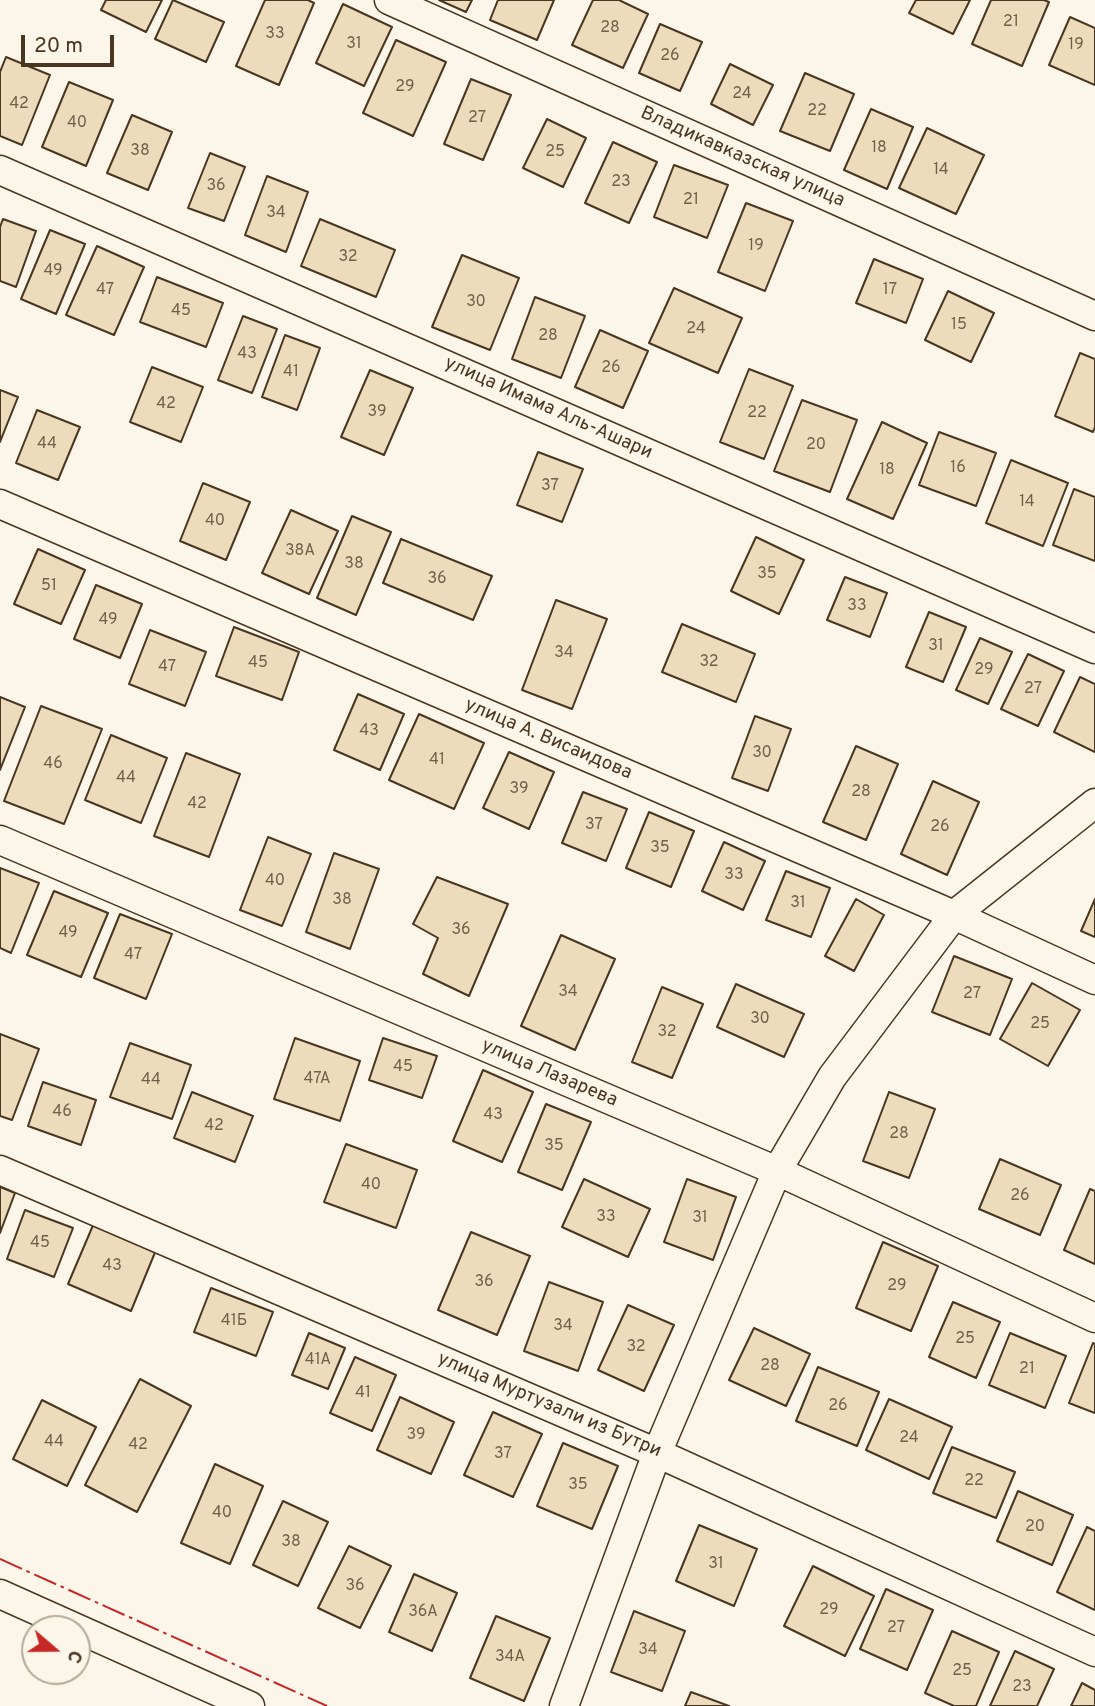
<!DOCTYPE html>
<meta charset="utf-8">
<style>
body{margin:0}
#map{position:relative;width:1095px;height:1706px;overflow:hidden;background:#fbf6e9;font-family:Overpass,sans-serif}
canvas{display:block}
.north{position:absolute;left:21px;top:1615px;width:70px;height:70px;box-sizing:border-box;background:#fbf6e9;border:2px solid #b4a999;border-radius:50%;rotate:110deg;font-size:19px;font-weight:700;line-height:28px;text-align:center;color:#4a3520}
.north::after{content:'';display:block;margin:auto;width:24px;height:32px;background:#c62828;clip-path:polygon(50% 0,100% 100%,50% 72%,0 100%)}
.scale{position:absolute;left:21px;top:35px;width:93px;height:32px;box-sizing:border-box;border:4px solid #4a3520;border-top:0;padding-left:9px;font-size:21px;line-height:24px;white-space:nowrap;color:#4a3520;-webkit-text-stroke:5px #fbf6e9;paint-order:stroke}
</style>
<div id="map">
<canvas width="1095" height="1706"></canvas>
<div class="north">С</div>
<div class="scale">20 m</div>
</div>
<script>
const c = document.querySelector('canvas').getContext('2d');
c.lineJoin = 'round';
function paint(path, color) { c.fillStyle = color; c.fill(path, 'evenodd'); }
const toPath = rows => new Path2D(rows.map(r => 'M' + r).join(''));
function trace(path, color, width, dash) { c.strokeStyle = color; c.lineWidth = width; c.lineCap = dash ? 'butt' : 'round'; c.setLineDash(dash || []); c.stroke(path); }
function label(font, color, halo, rows, align = 'center') {
  c.font = font + ' Overpass,sans-serif'; c.lineWidth = 5; c.setLineDash([]); c.textBaseline = 'middle'; c.strokeStyle = halo; c.fillStyle = color; for (const [text, x, y, turn = 0] of rows) {
    c.save(); c.translate(x, y); c.rotate((+turn || 0) * Math.PI / 180); c.textAlign = isNaN(turn) ? turn : align; if (halo) c.strokeText(text, 0, 0); c.fillText(text, 0, 0); c.restore();
  }
}
const building = toPath([
 [106,0,162,0,146,32,101,10,106,0],
 [173,0,224,22,206,62,155,39,173,0],
 [265,0,308,0,314,3,279,85,236,66,265,0],
 [439,0,472,0,466,12,439,0],
 [498,0,554,0,537,40,490,20,498,0],
 [593,0,619,0,648,14,623,68,572,45,593,0],
 [916,0,970,0,953,34,909,13,916,0],
 [991,0,1044,0,1049,2,1022,66,972,44,991,0],
 [343,4,392,27,364,86,316,63,343,4],
 [1070,17,1095,28,1095,85,1049,65,1070,17],
 [660,24,702,42,680,91,639,73,660,24],
 [396,40,446,62,413,136,363,113,396,40],
 [6,57,50,75,22,145,0,136,0,72,6,57],
 [730,64,773,85,753,125,711,104,730,64],
 [805,73,854,94,830,151,780,131,805,73],
 [471,79,511,95,483,160,444,144,471,79],
 [69,82,113,100,86,166,42,147,69,82],
 [871,109,913,127,887,189,844,170,871,109],
 [132,115,172,132,148,190,107,173,132,115],
 [547,119,586,138,563,187,523,168,547,119],
 [927,128,984,155,956,214,899,188,927,128],
 [613,142,657,162,629,223,585,203,613,142],
 [210,153,245,167,224,221,188,208,210,153],
 [674,165,728,185,707,238,654,217,674,165],
 [267,176,308,192,286,252,245,235,267,176],
 [746,203,793,221,765,291,718,272,746,203],
 [3,219,36,231,16,287,0,281,0,227,3,219],
 [320,219,395,250,376,297,301,266,320,219],
 [50,230,85,244,56,314,21,299,50,230],
 [97,246,144,267,114,335,66,315,97,246],
 [462,255,519,278,490,350,432,327,462,255],
 [874,259,923,279,906,323,856,303,874,259],
 [157,277,223,303,206,347,140,322,157,277],
 [674,288,742,318,718,373,649,343,674,288],
 [948,291,994,313,971,362,925,340,948,291],
 [535,297,585,316,561,378,512,359,535,297],
 [243,316,277,329,252,393,218,380,243,316],
 [600,330,648,351,623,408,575,387,600,330],
 [285,335,320,348,297,410,262,397,285,335],
 [1080,353,1095,359,1095,427,1093,432,1055,416,1080,353],
 [152,367,203,387,181,442,130,422,152,367],
 [749,369,793,386,764,459,720,442,749,369],
 [370,370,413,388,384,455,341,437,370,370],
 [0,390,18,397,0,442,0,390],
 [802,400,857,420,830,492,774,471,802,400],
 [37,410,80,427,58,480,16,463,37,410],
 [882,422,927,443,893,519,847,499,882,422],
 [939,432,996,453,976,506,919,485,939,432],
 [538,452,583,469,562,522,517,505,538,452],
 [1011,460,1068,483,1043,546,986,523,1011,460],
 [203,483,250,502,226,560,180,541,203,483],
 [1074,489,1095,497,1095,561,1053,545,1074,489],
 [291,510,338,531,309,594,262,573,291,510],
 [352,516,391,532,356,615,317,598,352,516],
 [756,537,804,560,779,614,731,591,756,537],
 [401,539,492,576,473,620,383,583,401,539],
 [38,549,85,570,61,624,14,604,38,549],
 [845,577,887,593,870,637,827,620,845,577],
 [96,585,142,604,120,658,74,639,96,585],
 [556,600,607,619,572,709,522,690,556,600],
 [929,612,966,627,943,682,906,667,929,612],
 [682,624,755,654,736,702,662,672,682,624],
 [234,627,299,652,282,700,216,676,234,627],
 [150,630,206,652,185,706,129,684,150,630],
 [980,638,1012,652,988,704,956,690,980,638],
 [1028,654,1064,671,1038,726,1001,709,1028,654],
 [1080,677,1095,684,1095,752,1054,732,1080,677],
 [358,694,404,714,380,770,334,750,358,694],
 [0,697,25,707,0,770,0,697],
 [41,706,102,729,64,824,4,801,41,706],
 [419,714,484,743,454,809,389,780,419,714],
 [755,716,791,729,768,791,732,778,755,716],
 [111,735,167,758,141,823,85,800,111,735],
 [856,746,898,764,866,840,823,822,856,746],
 [509,752,554,772,529,829,483,808,509,752],
 [186,753,240,774,209,857,154,836,186,753],
 [933,781,979,802,947,875,901,854,933,781],
 [583,792,627,809,606,861,562,843,583,792],
 [649,812,694,831,671,887,626,868,649,812],
 [268,837,311,854,282,926,240,910,268,837],
 [724,842,765,861,743,910,702,891,724,842],
 [334,853,379,869,350,949,306,932,334,853],
 [0,868,39,883,11,953,0,948,0,868],
 [786,871,830,888,811,937,766,920,786,871],
 [437,877,508,904,469,996,423,974,438,938,413,924,437,877],
 [54,891,108,913,81,977,27,955,54,891],
 [856,899,884,915,854,971,825,956,856,899],
 [1095,899,1095,937,1081,931,1095,899],
 [120,914,172,934,146,999,94,978,120,914],
 [561,935,615,959,575,1050,521,1026,561,935],
 [954,956,1012,979,990,1035,932,1012,954,956],
 [1032,983,1080,1010,1048,1066,1000,1039,1032,983],
 [736,984,804,1014,784,1057,717,1027,736,984],
 [662,987,703,1004,672,1078,632,1062,662,987],
 [0,1034,39,1049,12,1120,0,1116,0,1034],
 [295,1038,360,1061,340,1121,274,1099,295,1038],
 [383,1038,437,1056,422,1098,369,1080,383,1038],
 [130,1043,191,1065,172,1119,110,1097,130,1043],
 [483,1070,533,1092,502,1162,453,1141,483,1070],
 [43,1082,96,1100,81,1145,28,1126,43,1082],
 [192,1092,253,1116,235,1162,174,1138,192,1092],
 [889,1092,935,1109,909,1178,863,1161,889,1092],
 [546,1104,591,1122,562,1190,518,1172,546,1104],
 [346,1144,417,1170,396,1228,324,1202,346,1144],
 [1000,1159,1061,1185,1040,1235,979,1209,1000,1159],
 [584,1179,650,1209,628,1257,562,1227,584,1179],
 [687,1179,736,1197,713,1260,664,1242,687,1179],
 [0,1187,15,1193,0,1233,0,1187],
 [1090,1189,1095,1191,1095,1264,1064,1250,1090,1189],
 [25,1210,73,1228,54,1277,7,1259,25,1210],
 [94,1223,156,1250,131,1311,68,1284,94,1223],
 [471,1232,530,1256,497,1335,438,1310,471,1232],
 [883,1242,938,1266,911,1331,856,1308,883,1242],
 [549,1282,603,1302,578,1371,524,1351,549,1282],
 [211,1288,273,1312,256,1356,194,1332,211,1288],
 [953,1302,1000,1322,976,1378,929,1357,953,1302],
 [628,1305,674,1325,644,1391,598,1370,628,1305],
 [754,1328,810,1354,786,1406,729,1380,754,1328],
 [309,1333,345,1348,328,1389,292,1375,309,1333],
 [1010,1333,1066,1356,1045,1408,989,1385,1010,1333],
 [1093,1343,1095,1344,1095,1413,1069,1403,1093,1343],
 [355,1357,396,1375,372,1431,330,1413,355,1357],
 [818,1367,879,1392,857,1446,796,1421,818,1367],
 [140,1379,191,1406,137,1512,85,1485,140,1379],
 [400,1397,454,1422,431,1474,377,1450,400,1397],
 [889,1399,952,1427,929,1479,866,1450,889,1399],
 [42,1400,96,1427,67,1486,13,1459,42,1400],
 [493,1412,542,1434,513,1497,464,1475,493,1412],
 [563,1443,618,1466,592,1529,537,1506,563,1443],
 [952,1447,1015,1472,996,1518,933,1493,952,1447],
 [215,1464,263,1486,230,1564,181,1543,215,1464],
 [1018,1491,1073,1515,1052,1565,997,1541,1018,1491],
 [283,1501,328,1522,298,1586,253,1565,283,1501],
 [699,1525,757,1549,734,1606,676,1581,699,1525],
 [1087,1527,1095,1531,1095,1610,1057,1592,1087,1527],
 [349,1546,391,1566,360,1628,318,1608,349,1546],
 [813,1566,874,1596,845,1656,784,1626,813,1566],
 [414,1574,457,1593,432,1651,389,1632,414,1574],
 [886,1589,933,1610,907,1670,860,1649,886,1589],
 [634,1611,685,1631,662,1691,611,1672,634,1611],
 [496,1616,550,1638,524,1701,470,1678,496,1616],
 [952,1631,999,1652,976,1706,954,1706,925,1693,952,1631],
 [1015,1651,1054,1669,1037,1706,990,1706,1015,1651],
 [1082,1683,1095,1690,1095,1706,1071,1706,1082,1683],
 [691,1692,729,1706,685,1706,691,1692]
]);
const street = toPath([
 [389,0,1095,316],
 [0,170,1095,649],
 [0,504,954,915,1095,980],
 [0,840,777,1171,1095,1318],
 [0,1170,657,1453,1095,1652],
 [0,1594,250,1706],
 [564,1706,657,1453,777,1171,832,1077,954,915,1095,803]
]);
const power = toPath([
 [0,1559,327,1706]
]);
const numberNames = [
 ["21",1011,23],
 ["28",610,29],
 ["33",275,35],
 ["31",354,45],
 ["19",1076,46],
 ["26",670,57],
 ["29",405,88],
 ["24",742,95],
 ["42",19,105],
 ["22",817,112],
 ["27",477,119],
 ["40",77,124],
 ["18",879,149],
 ["38",140,152],
 ["25",555,153],
 ["14",941,171],
 ["23",621,183],
 ["36",216,187],
 ["21",691,201],
 ["34",276,214],
 ["19",756,247],
 ["32",348,258],
 ["49",53,272],
 ["47",105,291],
 ["17",890,291],
 ["30",476,303],
 ["45",181,312],
 ["15",959,326],
 ["24",696,330],
 ["28",548,337],
 ["43",247,355],
 ["26",611,369],
 ["41",291,373],
 ["42",166,405],
 ["39",377,413],
 ["22",757,414],
 ["44",47,445],
 ["20",816,446],
 ["16",958,469],
 ["18",887,471],
 ["37",550,487],
 ["14",1027,503],
 ["40",215,522],
 ["38А",300,552],
 ["38",354,565],
 ["35",767,575],
 ["36",437,580],
 ["51",49,587],
 ["33",857,607],
 ["49",108,621],
 ["31",936,647],
 ["34",564,654],
 ["32",709,663],
 ["45",258,664],
 ["47",167,668],
 ["29",984,671],
 ["27",1033,690],
 ["43",369,732],
 ["30",762,754],
 ["41",437,761],
 ["46",53,765],
 ["44",126,779],
 ["39",519,790],
 ["28",861,793],
 ["42",197,805],
 ["37",594,826],
 ["26",940,828],
 ["35",660,849],
 ["33",734,876],
 ["40",275,882],
 ["38",342,901],
 ["31",798,904],
 ["36",461,931],
 ["49",68,934],
 ["47",133,956],
 ["34",568,993],
 ["27",972,995],
 ["30",760,1020],
 ["25",1040,1025],
 ["32",667,1033],
 ["45",403,1068],
 ["47А",317,1080],
 ["44",151,1081],
 ["46",62,1113],
 ["43",493,1116],
 ["42",214,1127],
 ["28",899,1135],
 ["35",554,1147],
 ["40",371,1186],
 ["26",1020,1197],
 ["33",606,1218],
 ["31",700,1219],
 ["45",40,1244],
 ["43",112,1267],
 ["36",484,1283],
 ["29",897,1287],
 ["41Б",234,1322],
 ["34",563,1327],
 ["25",965,1340],
 ["32",636,1348],
 ["41А",318,1361],
 ["28",770,1367],
 ["21",1027,1370],
 ["41",363,1394],
 ["26",838,1407],
 ["39",416,1436],
 ["24",909,1439],
 ["44",54,1443],
 ["42",138,1446],
 ["37",503,1455],
 ["22",974,1482],
 ["35",578,1486],
 ["40",222,1514],
 ["20",1035,1528],
 ["38",291,1543],
 ["31",716,1565],
 ["36",355,1587],
 ["29",829,1611],
 ["36А",423,1613],
 ["27",896,1629],
 ["34",648,1651],
 ["34А",510,1658],
 ["25",962,1672],
 ["23",1022,1688]
];
const streetNames = [
 ["Владикавказская улица",742,158,24],
 ["улица Имама Аль-Ашари",548,409,24],
 ["улица А. Висаидова",548,740,23],
 ["улица Лазарева",549,1074,23],
 ["улица Муртузали из Бутри",549,1406,23]
];
paint(building, '#ecdcbc');
trace(building, '#4a3520', 2);
trace(street, '#4a3520', 31);
trace(street, '#fbf6e9', 28);
trace(power, '#c62828', 2, [24, 5, 3.5, 5]);
label('16px', '#725f47', null, numberNames);
label('19px', '#4a3520', '#fbf6e9', streetNames);
</script>
